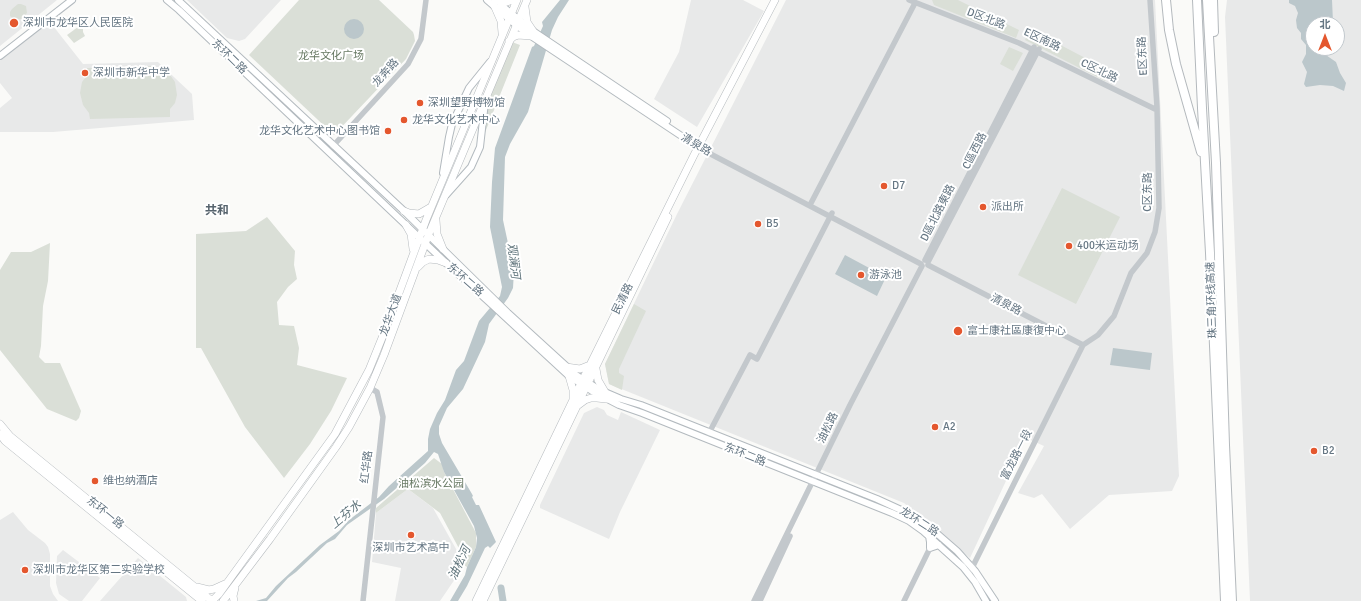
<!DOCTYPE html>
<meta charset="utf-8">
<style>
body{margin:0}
#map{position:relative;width:1361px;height:601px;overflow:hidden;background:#fafaf8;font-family:Signika,"Noto Sans SC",sans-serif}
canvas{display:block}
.north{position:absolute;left:1305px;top:16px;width:40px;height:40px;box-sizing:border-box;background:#fff;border:1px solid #c1c8cd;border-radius:50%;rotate:0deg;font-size:11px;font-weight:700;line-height:16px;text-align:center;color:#657683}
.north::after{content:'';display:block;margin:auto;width:14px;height:18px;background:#e4572e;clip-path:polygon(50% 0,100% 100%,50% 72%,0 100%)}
</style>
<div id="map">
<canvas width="1361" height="601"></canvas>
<div class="north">北</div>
</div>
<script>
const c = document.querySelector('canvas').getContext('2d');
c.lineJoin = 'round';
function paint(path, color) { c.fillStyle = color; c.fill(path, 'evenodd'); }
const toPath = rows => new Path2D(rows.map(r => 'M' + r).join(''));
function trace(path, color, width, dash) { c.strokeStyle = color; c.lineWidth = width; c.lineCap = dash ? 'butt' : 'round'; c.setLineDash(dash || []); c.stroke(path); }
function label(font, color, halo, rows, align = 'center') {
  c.font = font + ' Signika,"Noto Sans SC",sans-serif'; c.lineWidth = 4; c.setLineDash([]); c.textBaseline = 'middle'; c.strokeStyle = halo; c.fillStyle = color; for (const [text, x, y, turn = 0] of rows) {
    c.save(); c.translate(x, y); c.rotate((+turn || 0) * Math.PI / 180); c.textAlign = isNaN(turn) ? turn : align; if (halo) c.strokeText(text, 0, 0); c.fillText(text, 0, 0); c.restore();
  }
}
const built = toPath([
 [0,0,57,0,0,46],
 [187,0,281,0,245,39,239,41,227,38],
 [691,0,743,0,764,11,697,127,654,99,679,52],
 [786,0,1155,0,1179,476,1172,491,1109,495,1070,529,1042,494,1034,498,1018,493,1044,446,1026,438,970,558,904,503,609,384,605,364,677,214],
 [1227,0,1361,0,1361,601,1250,601,1225,17],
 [1313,24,1337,24,1337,48,1313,48],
 [50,22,83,64,158,62,192,94,194,120,53,132,0,132,0,108,12,98,0,83,0,61],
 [597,407,604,410,607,415,618,420,621,412,660,430,620,512,609,539,540,508,540,505,584,413],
 [408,489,433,508,460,556,455,579,440,601,395,601,401,568,372,562,376,513],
 [13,512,28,530,45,543,48,547,50,554,50,586,53,594,58,601,0,601,0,520],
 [63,550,100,578,82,601,69,601,59,594,56,583,57,556],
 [138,558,186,597,187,601,100,601]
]);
const green = toPath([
 [299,0,379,0,413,32,414,35,415,41,406,59,334,135,249,55],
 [932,0,958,0,1019,30,1016,38,934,5],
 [18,4,21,4,26,6,27,13,21,19,15,20,10,16,10,12,12,9],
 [78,27,81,27,83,29,83,32,85,36,74,43,67,35],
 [1030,29,1110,71,1105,81,1025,40],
 [512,42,520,45,484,135,489,99],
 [1009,47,1023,53,1013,71,1000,64],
 [152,66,160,68,168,72,175,82,177,95,175,103,170,109,170,117,90,119,89,113,83,105,80,93,82,82,89,73,87,73,87,68],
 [1062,188,1120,217,1076,304,1018,275],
 [267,217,295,251,294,265,297,279,288,287,277,302,279,325,294,326,299,348,297,365,347,378,331,411,310,444,284,478,245,427,201,348,196,348,196,234,246,231],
 [50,243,48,281,43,306,41,346,39,357,45,363,60,363,81,411,79,418,76,421,47,409,0,350,0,270,11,252,31,252],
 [634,304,646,311,619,369,619,373,624,376,622,390,609,384,605,364],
 [434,458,442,464,444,472,476,533,476,547,467,567,464,565,461,560,463,556,440,513,408,489,376,513,376,508]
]);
const water = toPath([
 [560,0,569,0,558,17,552,30,528,112,510,144,505,157,503,220,514,271,513,288,508,298,489,324,485,342,463,389,447,408,439,426,439,434,442,443,472,494,473,496,472,497,476,505,479,505,496,542,490,548,488,546,485,548,467,586,458,601,450,601,465,575,467,567,476,547,477,538,474,526,444,472,438,454,434,452,425,463,384,499,347,525,335,539,327,543,296,572,288,578,267,601,256,601,266,598,276,586,320,545,339,531,349,520,379,497,389,486,428,451,428,439,430,429,437,413,445,400,456,370,464,361,479,321,500,296,502,287,490,227,492,182,495,148,532,47,534,46,543,26,542,22],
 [1289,0,1332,0,1333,22,1330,24,1313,24,1313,48,1321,48,1323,53,1336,62,1340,73,1346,83,1344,91,1333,86,1320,85,1306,87,1304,84,1307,72,1302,62,1306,54,1306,45,1301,39,1301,33,1297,28,1296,20,1298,13,1295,6,1289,3],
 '344 29a10 10 0 1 1 20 0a10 10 0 1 1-20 0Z',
 [845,255,886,277,877,296,835,274],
 [1113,348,1152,353,1150,370,1110,365]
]);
const river = toPath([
 [501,588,503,601]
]);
const tertiary = toPath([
 [909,0,1019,43,1157,110],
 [333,146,408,64,421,39,426,0],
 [701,149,921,264],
 [810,205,915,3],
 [925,260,1034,47],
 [928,262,1039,49],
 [928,265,1083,345],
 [709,433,750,355,757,359,832,213],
 [969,574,1083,345,1098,335,1114,316,1131,273,1147,253,1155,232,1159,208,1157,107,1150,0],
 [363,601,383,417,377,392,370,388],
 [754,601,850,405,922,266],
 [760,601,790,536],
 [904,601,930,548]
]);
const secondary = toPath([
 [167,0,179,10,406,225,446,263,489,302,569,376,592,391,619,405,642,413,892,513,909,521,923,531,963,567,975,582,986,601],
 [178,0,404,211,508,313,576,375,600,390,621,399,641,405,877,499,912,515,926,524,957,551,975,571,995,601],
 [487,0,516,25,531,36,701,149],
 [501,5,533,31,667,121],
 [0,56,72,0],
 [443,173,449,137,452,124,469,88,490,62],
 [446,195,471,167,480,147,485,102],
 [929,536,930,542,930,548,939,545]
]);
const primary = toPath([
 [495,0,504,3,513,0],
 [494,5,501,21,502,33],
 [525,7,527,22,533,31],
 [509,41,513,37,518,35,531,36],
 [404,211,409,213,419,214,431,207],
 [436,220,437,234,443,249],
 [406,225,411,234,413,249],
 [418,267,423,262,429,259,438,260,446,263],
 [566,367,580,369,590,365],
 [596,369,598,380,605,392],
 [569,376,573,390,573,399],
 [577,406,585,400,591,398,597,398,606,399],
 [0,424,10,436,212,601],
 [0,434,5,441,202,601],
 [197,587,209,590,214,589,225,584],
 [212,601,219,594,335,434,369,370,386,328,426,220,517,0],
 [223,601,270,539,336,447,349,427,370,388,384,355,428,236,527,0],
 [234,601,233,596,235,588],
 [476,601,586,373,694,155,775,0],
 [483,601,668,217]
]);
const motorway = toPath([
 [1166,0,1169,30,1176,64,1201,152],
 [1197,0,1202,108,1210,253,1225,601],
 [1207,0,1216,163,1225,445,1232,601],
 [1213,0,1214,32]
]);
const markers = [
 [14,23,5,"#e4572e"],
 [85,73,4,"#e4572e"],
 [420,103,4,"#e4572e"],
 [404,120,4,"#e4572e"],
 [388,131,4,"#e4572e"],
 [884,186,4,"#e4572e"],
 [983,207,4,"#e4572e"],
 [758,224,4,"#e4572e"],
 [1069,246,4,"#e4572e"],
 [861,275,4,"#e4572e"],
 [958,331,5,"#e4572e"],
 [935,427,4,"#e4572e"],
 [1314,451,4,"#e4572e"],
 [95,481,4,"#e4572e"],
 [411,535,4,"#e4572e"],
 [25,570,4,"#e4572e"]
];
const streetNames = [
 ["D区北路",986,19,21],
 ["E区南路",1042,40,25],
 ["E区东路",1143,56,-93],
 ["东环二路",229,57,44],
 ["C区北路",1099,71,26],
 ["龙奔路",386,73,-48],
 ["清泉路",696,145,31],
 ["C區西路",975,151,-63],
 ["C区东路",1148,192,-90],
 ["D區北路東路",938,213,-63],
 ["东环二路",465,280,41],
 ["民清路",623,299,-64],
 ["珠三角环线高速",1212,300,-92],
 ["清泉路",1006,305,27],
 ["龙华大道",391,315,-70],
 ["油松路",828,428,-64],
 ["东环二路",745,455,22],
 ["富龙路一段",1017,455,-63],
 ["红华路",367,467,-83],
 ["东环一路",105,513,39],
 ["龙环二路",919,522,33]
];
const poiNames = [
 ["深圳市龙华区人民医院",23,23],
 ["深圳市新华中学",93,73],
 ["深圳望野博物馆",428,103],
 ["龙华文化艺术中心",412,120],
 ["龙华文化艺术中心图书馆",380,131,"right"],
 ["D7",892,186],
 ["派出所",991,207],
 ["B5",766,224],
 ["400米运动场",1077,246],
 ["游泳池",869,275],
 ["富士康社區康復中心",967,331],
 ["A2",943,427],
 ["B2",1322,451],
 ["维也纳酒店",103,481],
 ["深圳市艺术高中",411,548,"center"],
 ["深圳市龙华区第二实验学校",33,570]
];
const parkNames = [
 ["龙华文化广场",331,56],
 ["油松滨水公园",431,484]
];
const neighbourhoodNames = [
 ["共和",217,211]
];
const waterNames = [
 ["观澜河",513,261,83],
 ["上芬水",346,515,-40],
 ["油松河",460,563,-65]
];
paint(built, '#e8e9e9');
paint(green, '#dadfd7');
paint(water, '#bbc7cb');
trace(river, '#bbc7cb', 7);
trace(secondary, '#b3babf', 8);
trace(primary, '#b5babe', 8);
trace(motorway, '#b4b9bd', 10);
trace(tertiary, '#c3c8cc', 5.5);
trace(secondary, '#fff', 6);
trace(primary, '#fff', 7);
trace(motorway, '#fff', 8);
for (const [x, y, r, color] of markers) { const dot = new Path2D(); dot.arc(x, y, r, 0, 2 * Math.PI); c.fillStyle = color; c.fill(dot); trace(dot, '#fff', 1.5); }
label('11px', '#657683', '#fff', streetNames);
label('11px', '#657683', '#fff', poiNames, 'left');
label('11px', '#687a64', '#fff', parkNames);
label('bold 12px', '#57646e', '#fff', neighbourhoodNames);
label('italic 12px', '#60757c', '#fff', waterNames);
</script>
